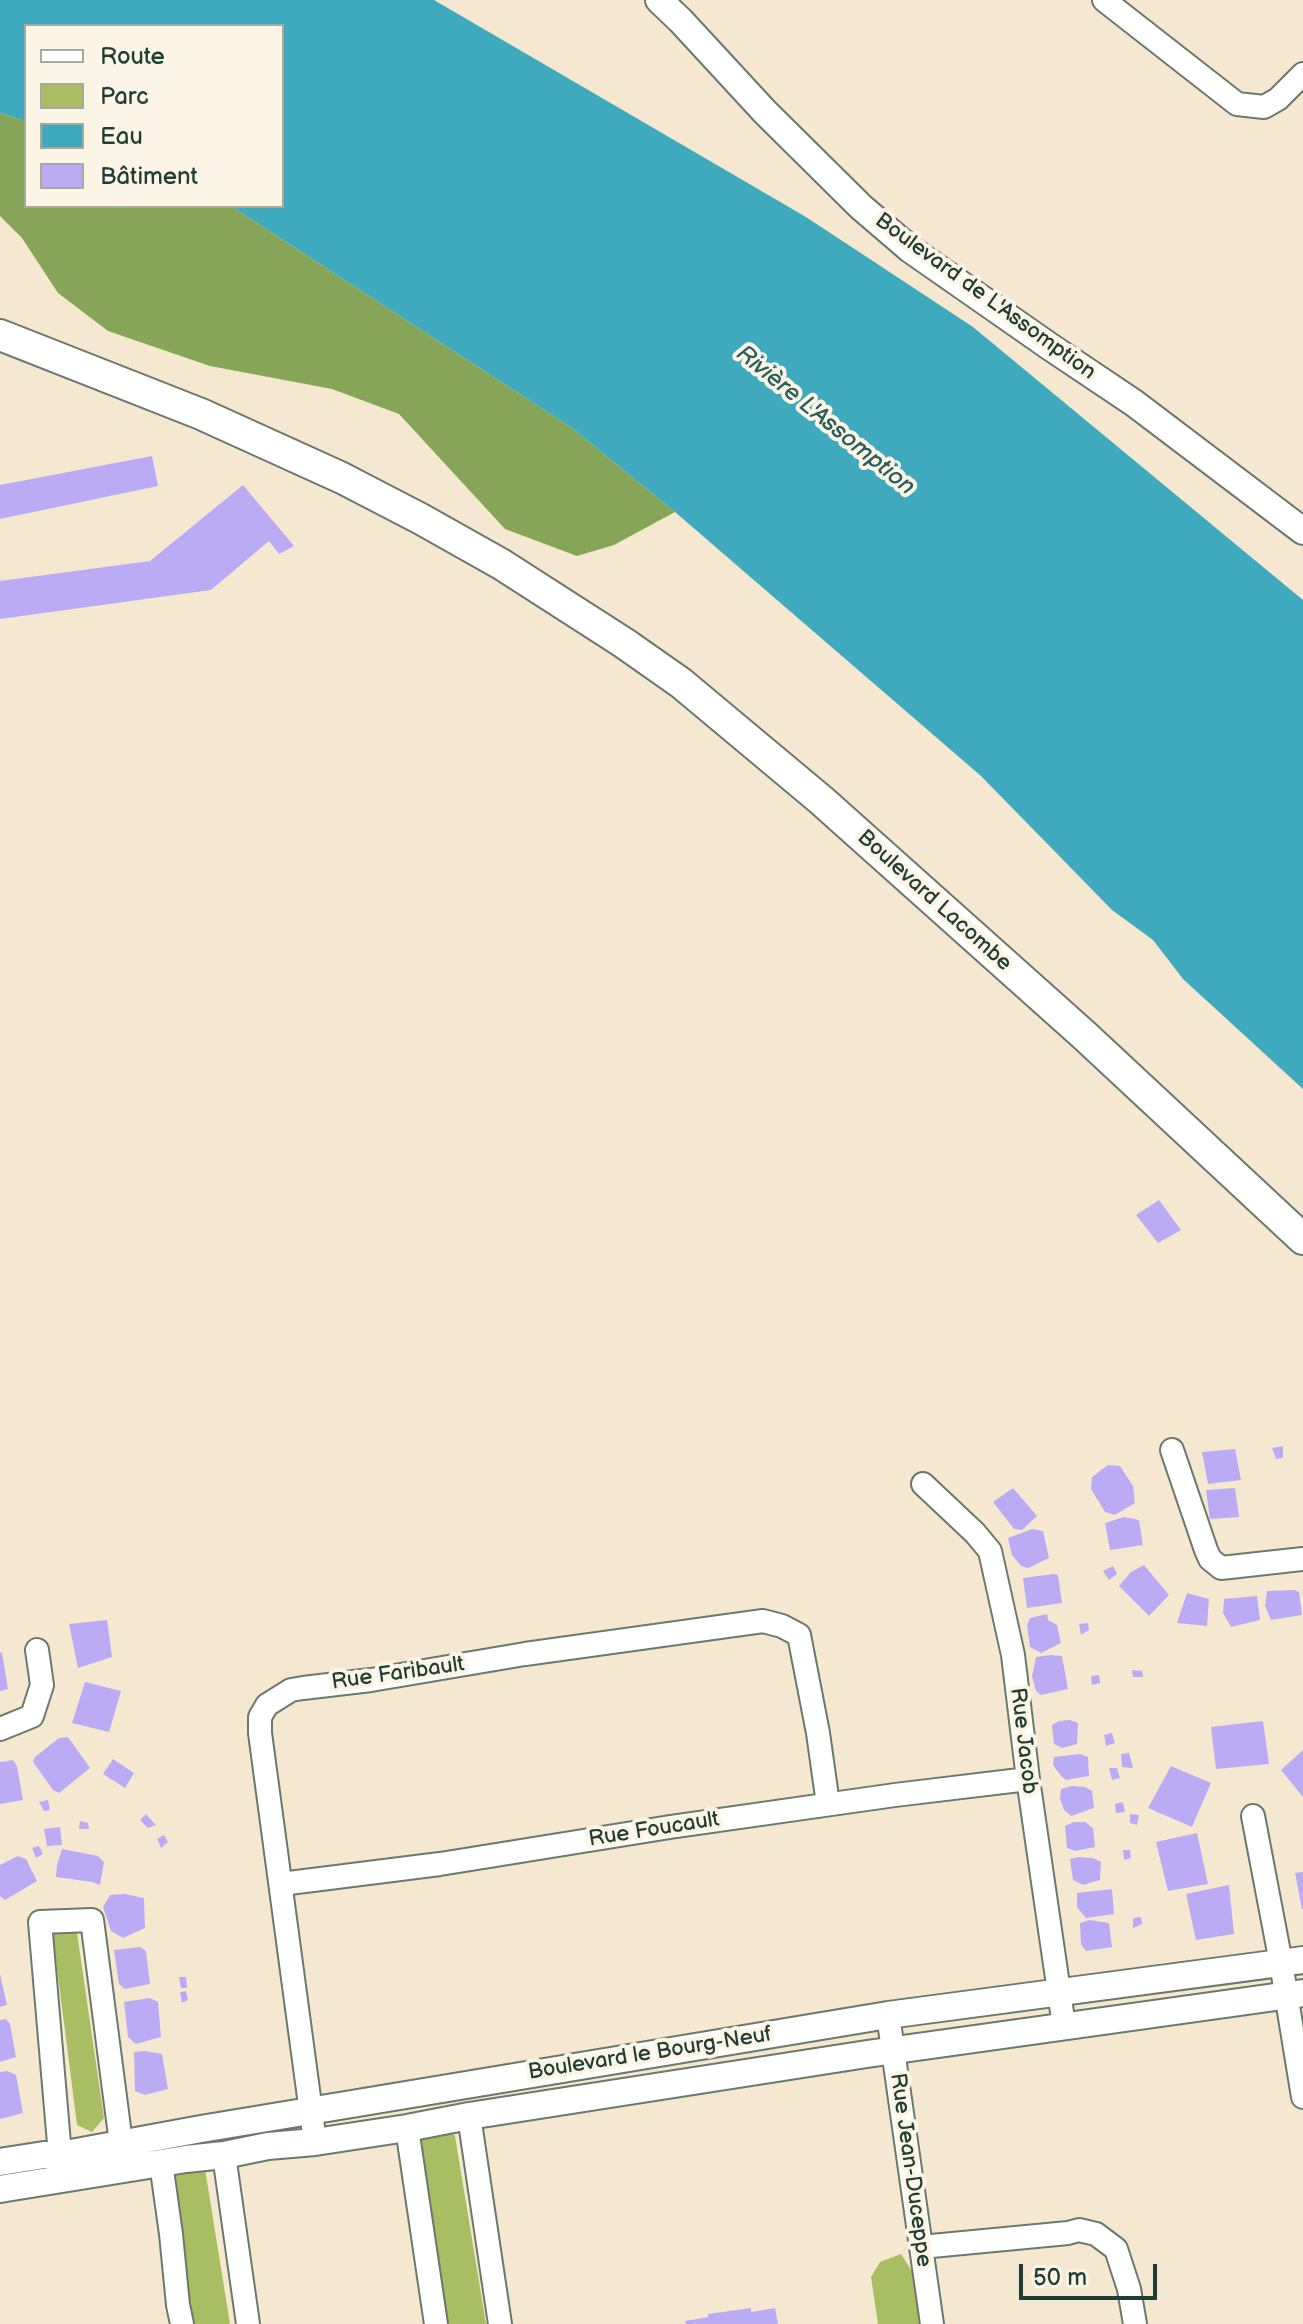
<!DOCTYPE html>
<meta charset="utf-8">
<style>
body{margin:0}
#map{position:relative;width:1303px;height:2324px;overflow:hidden;background:#f6e8d0;font-family:"Balsamiq Sans",sans-serif}
canvas{display:block}
.legend{position:absolute;left:24px;top:24px;width:260px;height:184px;box-sizing:border-box;background:#fcf5e5;border:2px solid #a4ab9e;margin:0;padding:10px 14px;list-style:none;font-size:24px;color:#1f3d34}
.legend li{display:flex;align-items:center;gap:16px;height:40px}
.legend b{width:40px;border:2px solid #a4ab9e}
.scale{position:absolute;left:1019px;top:2264px;width:138px;height:36px;box-sizing:border-box;border:4px solid #1f3d34;border-top:0;padding-left:10px;font-size:24px;line-height:28px;white-space:nowrap;color:#1f3d34;-webkit-text-stroke:6px #fcf5e5;paint-order:stroke}
</style>
<div id="map">
<canvas width="1303" height="2324"></canvas>
<ul class="legend">
<li><b style="height:10px;background:#fff"></b>Route</li>
<li><b style="height:22px;background:#a9be63"></b>Parc</li>
<li><b style="height:22px;background:#3faabe"></b>Eau</li>
<li><b style="height:22px;background:#bbabf5"></b>Bâtiment</li>
</ul>
<div class="scale">50 m</div>
</div>
<script>
const c = document.querySelector('canvas').getContext('2d');
c.lineJoin = 'round';
function paint(path, color) { c.fillStyle = color; c.fill(path, 'evenodd'); }
const toPath = rows => new Path2D(rows.map(r => 'M' + r).join(''));
function trace(path, color, width, dash) { c.strokeStyle = color; c.lineWidth = width; c.lineCap = dash ? 'butt' : 'round'; c.setLineDash(dash || []); c.stroke(path); }
function label(font, color, halo, rows, align = 'center') {
  c.font = font + ' "Balsamiq Sans",sans-serif'; c.lineWidth = 8; c.setLineDash([]); c.textBaseline = 'middle'; c.strokeStyle = halo; c.fillStyle = color; for (const [text, x, y, turn = 0] of rows) {
    c.save(); c.translate(x, y); c.rotate((+turn || 0) * Math.PI / 180); c.textAlign = isNaN(turn) ? turn : align; if (halo) c.strokeText(text, 0, 0); c.fillText(text, 0, 0); c.restore();
  }
}
const green = toPath([
 [63,1925,77,1933,104,2118,92,2132,77,2125,52,1929],
 [444,2127,455,2136,486,2324,443,2324,414,2139],
 [177,2169,205,2169,230,2324,190,2324,171,2182],
 [901,2254,912,2271,919,2324,878,2324,871,2277,880,2262]
]);
const forest = toPath([
 [0,113,26,121,26,206,231,206,572,428,675,512,614,545,577,556,505,529,399,414,332,389,210,366,108,331,58,293,22,238,0,216]
]);
const water = toPath([
 [0,0,434,0,806,217,973,327,1303,600,1303,1089,1183,979,1153,940,1112,910,981,776,675,512,572,428,231,206,282,206,282,26,26,26,26,121,0,113]
]);
const building = toPath([
 [152,456,158,486,0,519,0,485],
 [243,485,294,546,279,554,269,541,211,590,0,619,0,581,150,561],
 [1159,1200,1181,1230,1158,1243,1136,1215],
 [1283,1446,1283,1458,1276,1459,1272,1448],
 [1235,1449,1241,1480,1208,1484,1202,1452],
 [1108,1465,1120,1466,1133,1486,1135,1503,1115,1515,1105,1512,1091,1489,1092,1477],
 [1013,1488,1037,1516,1022,1530,1014,1529,993,1502],
 [1235,1488,1239,1517,1210,1519,1206,1490],
 [1124,1517,1139,1520,1143,1545,1110,1550,1105,1523],
 [1032,1529,1043,1531,1049,1558,1028,1568,1021,1566,1012,1555,1008,1538],
 [1144,1565,1169,1595,1149,1616,1119,1586,1131,1572],
 [1113,1566,1117,1574,1109,1580,1103,1571],
 [1053,1574,1058,1575,1062,1603,1027,1608,1023,1578],
 [1294,1590,1299,1592,1302,1615,1271,1620,1265,1606,1267,1591],
 [1187,1593,1209,1599,1207,1626,1177,1623],
 [1257,1596,1260,1620,1231,1627,1223,1613,1224,1599],
 [1047,1614,1048,1620,1057,1625,1061,1643,1041,1653,1030,1647,1027,1626,1030,1618],
 [107,1620,112,1657,78,1668,69,1624],
 [1088,1623,1089,1630,1081,1635,1079,1624],
 [2,1652,8,1689,0,1691,0,1653],
 [1051,1655,1062,1656,1068,1689,1041,1695,1036,1691,1032,1676,1036,1657],
 [1132,1670,1142,1671,1143,1677,1133,1677],
 [1099,1675,1100,1683,1092,1685,1091,1676],
 [85,1682,121,1691,109,1732,72,1723],
 [1070,1720,1078,1723,1077,1744,1062,1748,1054,1744,1052,1725,1059,1721],
 [1263,1721,1269,1764,1216,1769,1211,1727],
 [1112,1733,1115,1743,1106,1746,1104,1735],
 [68,1737,90,1768,59,1793,53,1790,33,1762,35,1757,59,1738],
 [1303,1750,1303,1797,1281,1770],
 [1129,1753,1133,1768,1122,1767,1121,1754],
 [1080,1754,1088,1757,1089,1776,1066,1780,1061,1776,1053,1765,1054,1757],
 [113,1759,134,1773,125,1788,103,1774],
 [13,1760,17,1766,23,1800,0,1804,0,1762],
 [1171,1766,1211,1783,1192,1827,1148,1808],
 [1109,1768,1117,1768,1120,1778,1112,1780],
 [1072,1786,1085,1787,1092,1791,1094,1808,1071,1816,1064,1810,1060,1799,1061,1789],
 [48,1800,50,1810,44,1811,39,1802],
 [1123,1802,1125,1812,1116,1813,1115,1804],
 [146,1814,154,1823,156,1825,148,1828,140,1820],
 [1130,1814,1139,1815,1137,1825,1130,1823],
 [80,1821,88,1823,89,1829,79,1829],
 [1074,1822,1085,1822,1093,1828,1095,1847,1075,1851,1067,1848,1065,1826],
 [60,1827,62,1845,47,1846,44,1829],
 [1197,1833,1208,1884,1168,1891,1156,1842],
 [164,1835,168,1842,161,1848,157,1839],
 [39,1846,43,1854,36,1858,32,1848],
 [62,1849,98,1856,104,1862,100,1885,92,1882,56,1877,57,1865],
 [1123,1850,1130,1850,1131,1858,1124,1860],
 [18,1856,26,1859,37,1881,5,1900,0,1896,0,1865],
 [1078,1857,1093,1858,1101,1862,1100,1880,1083,1885,1073,1880,1070,1859],
 [1303,1872,1303,1909,1302,1909,1295,1873],
 [1229,1885,1234,1934,1196,1940,1186,1894],
 [1112,1889,1114,1914,1086,1918,1077,1907,1077,1893],
 [125,1894,144,1898,145,1928,123,1938,111,1931,103,1907,110,1895],
 [1141,1917,1142,1924,1133,1928,1133,1918],
 [1089,1920,1109,1923,1112,1947,1086,1951,1081,1944,1080,1923],
 [140,1947,146,1951,150,1984,125,1989,119,1984,114,1950],
 [0,1974,7,2005,0,2007],
 [179,1977,186,1977,187,1988,181,1988],
 [186,1991,188,2000,182,2003,180,1992],
 [150,1998,158,2002,161,2037,136,2044,128,2037,124,2002],
 [6,2019,10,2024,16,2057,0,2062,0,2020],
 [145,2051,162,2054,168,2089,145,2095,135,2091,134,2052],
 [7,2071,16,2075,23,2113,0,2119,0,2072],
 [751,2308,751,2312,775,2308,778,2324,686,2324,685,2321,708,2317,708,2314]
]);
const minor = toPath([
 [1104,0,1237,104,1264,107,1278,99,1303,74],
 [1172,1450,1206,1550,1210,1559,1221,1568,1303,1559],
 [923,1484,975,1533,990,1551,1013,1655,1028,1779,1064,2026],
 [0,1729,32,1716,42,1685,37,1650],
 [1253,1816,1281,1963,1303,2097],
 [281,1884,440,1864,670,1827,895,1795,1028,1779],
 [888,2015,932,2324],
 [469,2116,500,2324],
 [407,2128,436,2324],
 [315,2142,260,1733,260,1717,267,1705,291,1690,303,1688,371,1680,525,1654,763,1621,782,1626,799,1635,818,1733,828,1804],
 [60,2155,40,1922,92,1920,121,2143],
 [224,2155,248,2324],
 [161,2163,171,2234,178,2305,182,2324],
 [921,2247,1068,2233,1079,2230,1096,2234,1116,2249,1129,2289,1135,2324]
]);
const tertiary = toPath([
 [659,0,681,21,765,112,861,207,910,249,1049,346,1134,403,1303,531],
 [0,2162,44,2155,60,2155,201,2129,888,2015,1303,1960],
 [0,2189,186,2159,224,2155,268,2146,315,2142,407,2128,469,2116,867,2054,1303,1993]
]);
const secondary = toPath([
 [0,335,201,414,342,478,421,519,501,564,624,643,681,683,821,800,1084,1035,1303,1239]
]);
const streetNames = [
 ["Boulevard de L'Assomption",985,297,36],
 ["Boulevard Lacombe",934,901,42],
 ["Rue Faribault",398,1674,-8],
 ["Rue Jacob",1023,1741,83],
 ["Rue Foucault",654,1830,-9],
 ["Boulevard le Bourg-Neuf",650,2054,-9],
 ["Rue Jean-Duceppe",910,2170,82]
];
const waterNames = [
 ["Rivière L'Assomption",825,421,39]
];
paint(green, '#a9be63');
paint(forest, '#86a559');
paint(water, '#3faabe');
paint(building, '#bbabf5');
trace(minor, '#6a796b', 26);
trace(tertiary, '#6a796b', 30);
trace(secondary, '#6a796b', 34);
trace(minor, '#fff', 22);
trace(tertiary, '#fff', 26);
trace(secondary, '#fff', 30);
label('22px', '#1f3d34', '#fcf5e5', streetNames);
label('italic 24px', '#295e5d', '#fcf5e5', waterNames);
</script>
